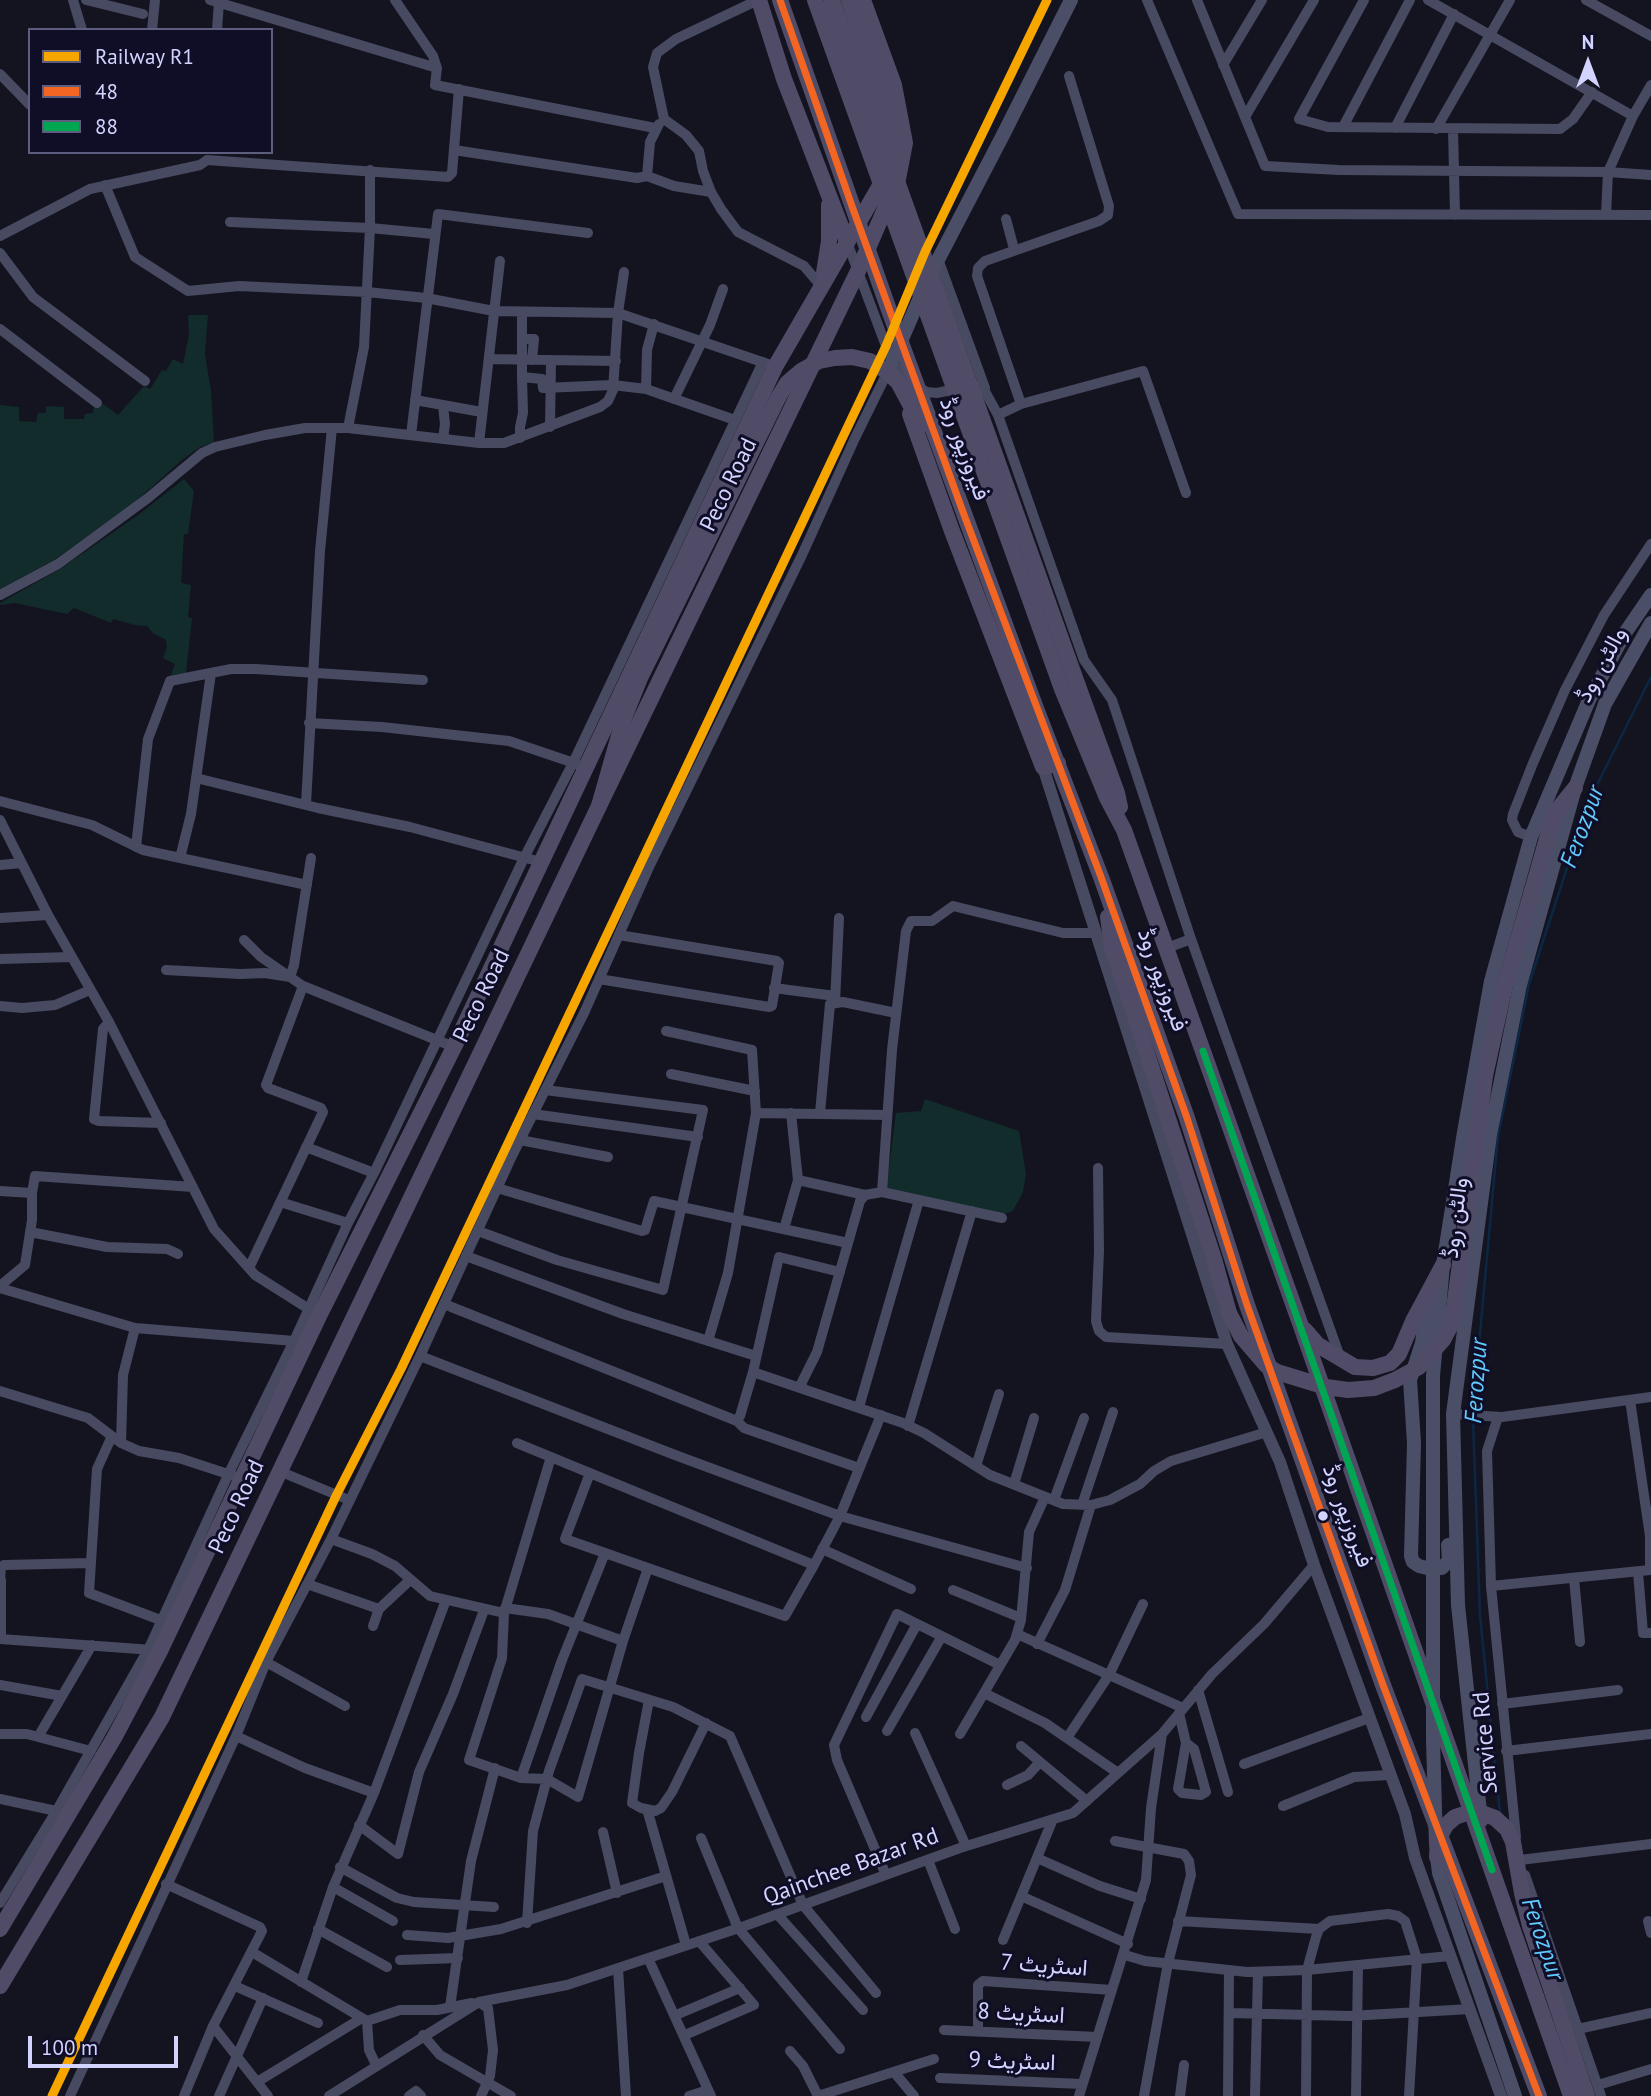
<!DOCTYPE html>
<meta charset="utf-8">
<style>
body{margin:0}
#map{position:relative;width:1651px;height:2096px;overflow:hidden;background:#141420;font-family:"PT Sans",sans-serif}
canvas{display:block}
.legend{position:absolute;left:28px;top:28px;width:245px;height:126px;box-sizing:border-box;background:#0f0e26;border:2px solid #5d5d7d;margin:0;padding:9px 12px;list-style:none;font-size:21px;color:#d3d3ff}
.legend li{display:flex;align-items:center;gap:14px;height:35px}
.legend b{width:35px;border:2px solid #5d5d7d}
.north{position:absolute;left:1553px;top:28px;width:70px;height:70px;-webkit-text-stroke:5px #0f0e26;paint-order:stroke;rotate:0deg;font-size:19px;font-weight:700;line-height:28px;text-align:center;color:#d3d3ff}
.north::after{content:'';display:block;margin:auto;width:24px;height:32px;background:#d3d3ff;clip-path:polygon(50% 0,100% 100%,50% 72%,0 100%)}
.scale{position:absolute;left:28px;top:2036px;width:150px;height:32px;box-sizing:border-box;border:4px solid #d3d3ff;border-top:0;padding-left:9px;font-size:21px;line-height:24px;white-space:nowrap;color:#d3d3ff;-webkit-text-stroke:5px #0f0e26;paint-order:stroke}
</style>
<div id="map">
<canvas width="1651" height="2096"></canvas>
<ul class="legend">
<li><b style="height:9px;background:#f7a600"></b>Railway R1</li>
<li><b style="height:9px;background:#f26522"></b>48</li>
<li><b style="height:9px;background:#00a651"></b>88</li>
</ul>
<div class="north">N</div>
<div class="scale">100 m</div>
</div>
<script>
const c = document.querySelector('canvas').getContext('2d');
c.lineJoin = 'round';
function paint(path, color) { c.fillStyle = color; c.fill(path, 'evenodd'); }
const toPath = rows => new Path2D(rows.map(r => 'M' + r).join(''));
function trace(path, color, width, dash) { c.strokeStyle = color; c.lineWidth = width; c.lineCap = dash ? 'butt' : 'round'; c.setLineDash(dash || []); c.stroke(path); }
function label(font, color, halo, rows, align = 'center') {
  c.font = font + ' "PT Sans",Vazirmatn,sans-serif'; c.lineWidth = 6; c.setLineDash([]); c.textBaseline = 'middle'; c.strokeStyle = halo; c.fillStyle = color; for (const [text, x, y, turn = 0] of rows) {
    c.save(); c.translate(x, y); c.rotate((+turn || 0) * Math.PI / 180); c.textAlign = isNaN(turn) ? turn : align; if (halo) c.strokeText(text, 0, 0); c.fillText(text, 0, 0); c.restore();
  }
}
const green = toPath([
 [188,315,208,315,205,354,211,391,214,442,200,447,182,460,135,502,54,560,0,589,0,405,19,407,19,421,36,422,38,413,46,413,46,406,64,407,64,419,84,419,85,414,93,413,94,407,103,404,118,415,144,386,150,389,162,370,166,371,173,359,183,364,189,335],
 [184,479,194,491,188,534,184,534,181,583,191,585,188,617,192,618,186,673,171,675,175,664,163,658,167,647,166,640,153,633,147,626,135,625,113,619,111,623,74,608,67,614,15,603,0,605,0,603,60,569,138,515],
 [925,1099,1019,1131,1026,1174,1023,1192,1013,1211,1004,1214,886,1190,896,1113,921,1111]
]);
const stream = toPath([
 [1473,1411,1498,1136,1529,984,1589,801,1651,677],
 [1473,1418,1480,1616,1500,1813],
 [1591,2084,1595,2096]
]);
const minor = toPath([
 [73,0,82,30],
 [86,0,143,14],
 [210,0,437,68],
 [395,0,433,56,437,68,435,85,655,128],
 [758,0,676,39,657,53,653,67,664,119,686,135,699,151,703,171,711,192,721,209,738,232,804,266,821,286],
 [1147,0,1238,214,1651,215],
 [1197,0,1265,166,1339,170,1608,172,1651,175],
 [1364,0,1299,119,1328,127,1560,129,1573,119,1592,92],
 [1428,0,1633,116],
 [1586,0,1651,36],
 [152,30,155,0],
 [217,30,219,2],
 [1223,65,1262,0],
 [0,74,30,105],
 [1245,117,1314,0],
 [659,124,650,142,647,176,674,186,711,192],
 [1343,127,1410,0],
 [1395,128,1454,14],
 [1436,129,1510,0],
 [1453,129,1455,215],
 [454,150,637,178,647,176],
 [105,185,135,257,188,291,239,286,367,292,426,298,494,311,618,313,768,364],
 [1606,215,1608,172,1633,116,1651,85],
 [1006,219,1014,249],
 [230,222,370,228,434,234],
 [0,236,90,189,200,165,207,160,448,177,452,173,459,89],
 [847,242,892,362,915,386,927,392,937,393,974,385,982,386,998,415,1084,660,1112,700,1191,939,1340,1357],
 [0,253,33,297,145,381],
 [938,259,985,388],
 [522,312,522,377],
 [0,329,97,403],
 [522,339,534,339,532,360],
 [489,359,551,360],
 [646,389,647,350,654,324],
 [674,399,710,325,723,289],
 [415,400,476,411],
 [1021,404,1143,371,1186,493],
 [443,406,445,424,443,439],
 [998,415,1021,404,977,276,978,268,985,261,1099,221,1108,215,1109,206,1069,76],
 [550,427,551,360,616,361],
 [348,428,364,347,370,228,370,170],
 [411,435,438,214,588,233],
 [520,438,520,427,523,413,522,377,542,379,543,388,613,385,646,389,735,420],
 [479,443,500,261],
 [0,595,58,564,148,498,202,453,215,447,265,435,305,428,348,428,479,443,504,443,600,407,608,401,613,390,618,313,624,272],
 [309,723,382,727,509,741,577,764],
 [196,778,318,808,410,827,541,862],
 [0,801,92,825,143,850,307,885],
 [306,804,320,551,332,428],
 [0,820,48,915,109,1022,214,1229,255,1275,312,1311],
 [1531,837,1518,832,1512,820,1513,814,1533,763,1565,690,1604,615,1651,544],
 [136,847,148,739,170,681,231,669,256,669,423,680],
 [180,858,191,814,211,673],
 [0,865,21,863],
 [0,918,48,915],
 [244,940,261,957,290,977,294,965,311,858],
 [1167,948,1191,939],
 [0,959,72,957],
 [166,970,240,974,265,973,290,977,303,986,266,1085,268,1088,321,1108,323,1112,249,1268],
 [599,979,769,1007,772,1006,779,963,777,961,619,935],
 [303,986,454,1047],
 [774,988,835,996],
 [835,1002,839,918],
 [0,1006,22,1008,55,1005,90,990],
 [109,1022,103,1029,94,1119,99,1121,161,1123],
 [666,1031,752,1050,756,1113,728,1273,708,1341],
 [671,1074,755,1091],
 [756,1113,887,1115],
 [820,1113,830,1004,843,1002,896,1013],
 [533,1114,698,1137],
 [520,1140,608,1157],
 [306,1147,374,1173],
 [1098,1168,1099,1251,1096,1321,1099,1331,1106,1337,1227,1344],
 [798,1180,865,1195],
 [497,1188,642,1231,645,1230,654,1201,848,1243],
 [0,1191,32,1193,32,1220,25,1265,0,1286],
 [882,1192,892,1050,906,931,911,921,932,921,953,906,1063,933,1094,933],
 [32,1193,35,1176,193,1187],
 [280,1202,348,1223],
 [784,1229,798,1180,791,1113],
 [478,1231,557,1260,663,1290,703,1110,545,1090],
 [30,1232,107,1247,167,1249,178,1254],
 [466,1256,623,1314,756,1356],
 [840,1272,779,1257,753,1372,903,1423,924,1433,990,1475,1063,1504,1091,1505,1110,1500,1140,1484,1154,1471,1171,1461,1267,1432],
 [0,1288,135,1328,294,1341,348,1223,374,1173,524,858,573,763,763,362],
 [444,1304,737,1421,744,1428,859,1468],
 [420,1356,675,1455,840,1516,1027,1568],
 [803,1388,801,1384,817,1352,860,1201,865,1195,882,1192,1002,1218],
 [0,1391,88,1418,121,1443,139,1451,179,1458,234,1476],
 [859,1407,919,1200],
 [1453,1414,1502,1417,1651,1397],
 [740,1416,753,1372],
 [1498,1417,1487,1451,1491,1586,1516,1837],
 [908,1426,972,1211],
 [112,1436,97,1469,89,1593,163,1621],
 [121,1443,123,1375,135,1328],
 [517,1443,814,1565,840,1516,881,1415],
 [976,1466,999,1394],
 [279,1471,349,1500],
 [590,1473,565,1539,785,1616,814,1565],
 [1014,1484,1034,1418],
 [1054,1500,1084,1418],
 [1082,1505,1113,1412],
 [331,1539,372,1554,395,1566,430,1596,504,1613,551,1457],
 [822,1549,911,1589],
 [1638,1572,1643,1633,1651,1633],
 [1574,1578,1580,1642],
 [0,1580,1,1567,4,1565,91,1563],
 [307,1584,379,1609,410,1580],
 [1491,1586,1650,1570,1650,1536,1630,1400],
 [953,1590,1021,1618],
 [505,1608,548,1614,623,1641,648,1568],
 [504,1613,502,1658,469,1760,521,1778,547,1779,578,1797,623,1641],
 [373,1626,379,1609],
 [1017,1634,1183,1708],
 [0,1639,153,1650],
 [1,1639,1,1580],
 [1037,1644,1065,1590,1091,1505],
 [266,1662,345,1706],
 [0,1685,62,1696],
 [1198,1690,1228,1792],
 [984,1693,1045,1723,1118,1773],
 [649,1700,639,1753,632,1803,641,1808,655,1811,661,1808,672,1792,706,1723],
 [1502,1704,1618,1690],
 [1179,1713,1186,1743,1178,1789,1182,1793,1201,1795,1206,1792,1194,1749,1186,1743],
 [866,1717,917,1624],
 [887,1731,942,1636],
 [915,1733,966,1846],
 [0,1734,27,1734,91,1751],
 [960,1734,1015,1640,1021,1620,1029,1532,1045,1497],
 [236,1736,305,1768,374,1793],
 [38,1737,92,1645],
 [1067,1738,1109,1675,1143,1604],
 [1021,1746,1087,1801],
 [1506,1751,1651,1734],
 [1244,1764,1369,1718],
 [521,1778,562,1660,605,1553],
 [1007,1785,1028,1775,1040,1762],
 [0,1799,61,1812],
 [1283,1806,1354,1777,1390,1775],
 [647,1809,686,1945],
 [359,1825,398,1854,419,1772,453,1694,484,1610],
 [603,1832,617,1893],
 [701,1838,738,1928,840,2049],
 [1115,1841,1184,1854,1189,1861,1191,1875,1168,1963,1144,2096],
 [1037,1858,1100,1886,1141,1899],
 [928,1860,955,1929],
 [1520,1860,1651,1844],
 [340,1867,397,1898,414,1902,494,1907],
 [886,1875,837,1760,834,1745,897,1614,1000,1665],
 [1525,1875,1601,2096],
 [166,1884,260,1927,262,1931,213,2026,184,2096],
 [333,1887,393,1921],
 [1021,1896,1128,1944],
 [0,1903,57,1810,149,1648,229,1473,294,1341],
 [777,1914,863,2010],
 [1178,1921,1319,1929],
 [1648,1921,1651,1933],
 [527,1923,533,1831,549,1771,582,1679,673,1707,730,1736,803,1905,876,1993],
 [318,1929,387,1967],
 [407,1935,448,1938,501,1929,666,1876],
 [1003,1940,1053,1819],
 [252,1952,367,2021,400,2010,437,2010,472,2003],
 [1125,1955,1145,1961,1247,1972,1307,1970,1450,1956],
 [648,1958,711,2096],
 [400,1960,458,1958],
 [618,1968,626,2096],
 [301,1982,333,1887,374,1793,446,1600],
 [235,1986,318,2023],
 [479,2002,488,2008,493,2050,490,2076,481,2096],
 [450,2007,471,1861,495,1768],
 [1230,2013,1350,2016,1470,2009],
 [676,2015,740,1988],
 [367,2021,369,2050,376,2065],
 [213,2026,268,2096],
 [1578,2029,1651,2013],
 [944,2030,1097,2037],
 [978,2031,978,1985,983,1981,1112,1990],
 [423,2035,440,2055,511,2096],
 [685,2035,754,2005,699,1941],
 [790,2051,803,2066,818,2096],
 [894,2072,914,2096],
 [940,2078,1082,2084],
 [257,2082,362,2018],
 [1598,2085,1651,2069],
 [70,2096,236,1736,266,1662,331,1539,420,1356,512,1156,584,1013,650,865,802,555,855,438,889,369],
 [219,2096,263,1998],
 [329,2096,479,2002,567,1985,742,1927,960,1848,1073,1813,1162,1734,1212,1674,1264,1624,1314,1565],
 [409,2096,416,2091,421,2096],
 [689,2096,708,2090],
 [818,2096,934,2059],
 [1079,2096,1146,1880,1151,1808,1162,1734],
 [1180,2096,1184,2065],
 [1228,2096,1229,1970],
 [1255,2096,1258,1972],
 [1306,2096,1307,1970,1316,1937,1319,1929,1330,1921,1388,1914,1398,1916,1405,1921,1417,1959,1409,2096],
 [1356,2096,1358,1965]
]);
const tertiary = toPath([
 [1043,767,1227,1344,1280,1462,1314,1565,1405,1814,1415,1858,1501,2096]
]);
const secondary = toPath([
 [892,362,928,279,1003,135,1071,0],
 [1428,1295,1422,1343,1410,1380,1414,1443,1411,1556,1413,1562,1419,1566,1427,1568,1442,1568,1449,1560,1448,1545],
 [1433,1376,1443,1265,1464,1132,1491,981,1531,837,1589,700,1625,633,1651,595],
 [1481,1821,1458,1605,1453,1414,1490,1135,1520,985,1575,788,1605,704,1651,623],
 [1437,1857,1439,1873,1515,2096]
]);
const primary = toPath([
 [759,0,784,79,847,242],
 [824,273,829,241,829,205],
 [910,414,952,531,1043,767,1058,763],
 [1078,686,1117,793,1120,807],
 [1062,689,1107,798,1124,830,1301,1326,1571,2096],
 [1034,703,1101,877,1187,1118,1247,1305,1383,1685,1539,2096],
 [1554,814,1575,788],
 [1108,917,1112,948,1136,1020],
 [1305,1330,1318,1345,1355,1367,1373,1368,1390,1363,1399,1354,1413,1321,1443,1265],
 [0,1929,114,1738,159,1653,319,1316,454,1047,775,367,889,170,892,158,890,121,849,0],
 [0,1986,162,1717,599,806,858,271,898,179,905,143,894,85,863,0]
]);
const secondaryBridge = toPath([
 [1433,1376,1433,1739,1436,1845]
]);
const primaryBridge = toPath([
 [780,0,889,310,1034,703],
 [815,0,1062,689],
 [832,0,1078,686],
 [599,806,624,718,640,678,778,398,787,383,801,371,819,361,835,358,852,357,870,361,886,371,898,382,921,425],
 [1136,1020,1214,1259,1229,1313,1241,1336,1266,1365,1277,1372,1326,1387,1348,1390,1374,1388,1395,1380,1419,1367,1443,1340,1452,1323,1485,1076,1505,985,1554,814],
 [1437,1857,1438,1840,1446,1825,1455,1817,1467,1813,1482,1813,1495,1818,1507,1829,1513,1842,1522,1893,1530,1926,1587,2096]
]);
const bus1 = toPath([
 [780,0,853,209,963,512,1101,877,1187,1118,1247,1305,1383,1685,1539,2096]
]);
const bus2 = toPath([
 [1203,1051,1492,1870]
]);
const rail1 = toPath([
 [52,2096,337,1494,401,1369,886,346,925,252,1047,0]
]);
const markers = [
 [1323,1516,6,"#d3d3ff"]
];
const streetNames = [
 ["فیروزپور روڈ",964,449,70],
 ["Peco Road",729,485,-64],
 ["والٹن روڈ",1602,665,-62],
 ["فیروزپور روڈ",1162,980,70],
 ["Peco Road",482,996,-64],
 ["والٹن روڈ",1456,1218,-83],
 ["Peco Road",237,1507,-65],
 ["فیروزپور روڈ",1347,1516,70],
 ["Service Rd",1486,1743,-95],
 ["Qainchee Bazar Rd",851,1867,-20],
 ["اسٹریٹ 7",1044,1966,4],
 ["اسٹریٹ 8",1021,2014,3],
 ["اسٹریٹ 9",1012,2062,2]
];
const waterNames = [
 ["Ferozpur",1583,827,-70],
 ["Ferozpur",1477,1381,-86],
 ["Ferozpur",1542,1939,71]
];
paint(green, '#112c2a');
trace(stream, '#0c2744', 2.5);
trace(minor, '#484a61', 10);
trace(tertiary, '#484a61', 12);
trace(secondary, '#4b4e67', 14);
trace(primary, '#504b67', 16);
trace(secondaryBridge, '#4b4e67', 14);
trace(primaryBridge, '#504b67', 16);
trace(bus1, '#f26522', 7);
trace(bus2, '#00a651', 7);
trace(rail1, '#f7a600', 9);
for (const [x, y, r, color] of markers) { const dot = new Path2D(); dot.arc(x, y, r, 0, 2 * Math.PI); c.fillStyle = color; c.fill(dot); trace(dot, '#0f0e26', 2.5); }
label('23px', '#d3d3ff', '#0f0e26', streetNames);
label('italic 24px', '#61caff', '#0f0e26', waterNames);
</script>
